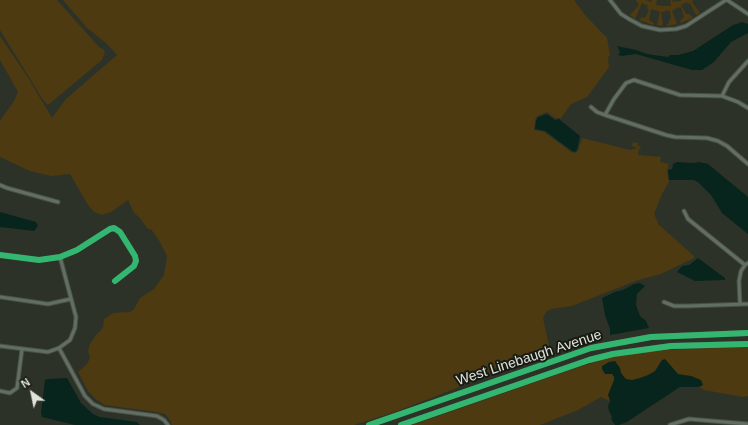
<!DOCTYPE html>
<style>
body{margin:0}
#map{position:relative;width:748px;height:425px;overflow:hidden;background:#2d3228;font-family:Arial,sans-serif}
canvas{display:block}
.north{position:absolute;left:12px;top:373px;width:40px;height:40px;-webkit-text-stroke:3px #181b14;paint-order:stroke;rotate:327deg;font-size:11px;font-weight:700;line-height:16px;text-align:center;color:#e0e4da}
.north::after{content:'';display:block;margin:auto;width:14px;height:18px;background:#e0e4da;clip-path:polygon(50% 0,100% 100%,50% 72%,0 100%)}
</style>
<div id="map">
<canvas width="748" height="425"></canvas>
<div class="north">N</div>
</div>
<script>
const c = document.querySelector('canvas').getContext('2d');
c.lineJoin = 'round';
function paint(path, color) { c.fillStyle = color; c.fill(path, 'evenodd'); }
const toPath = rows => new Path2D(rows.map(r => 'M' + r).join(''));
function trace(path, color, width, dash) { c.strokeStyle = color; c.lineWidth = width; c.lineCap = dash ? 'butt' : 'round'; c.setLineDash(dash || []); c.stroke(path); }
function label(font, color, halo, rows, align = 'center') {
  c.font = font + ' Arial,sans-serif'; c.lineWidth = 4; c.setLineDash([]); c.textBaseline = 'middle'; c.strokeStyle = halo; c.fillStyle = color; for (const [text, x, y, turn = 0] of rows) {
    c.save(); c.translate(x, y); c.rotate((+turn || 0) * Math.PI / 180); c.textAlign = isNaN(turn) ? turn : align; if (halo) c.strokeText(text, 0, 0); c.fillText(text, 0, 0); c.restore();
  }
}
const green = toPath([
 [0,0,57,0,100,48,103,49,105,52,102,60,48,105,43,100,0,30],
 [63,0,574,0,585,15,607,38,610,55,608,57,609,67,587,97,571,104,561,118,555,118,547,112,537,116,535,120,534,130,544,132,571,152,575,153,578,151,582,138,630,150,638,148,632,146,633,142,638,143,637,145,641,147,640,149,639,149,638,155,661,157,660,162,669,164,667,171,669,182,662,194,654,214,659,225,694,256,694,258,661,274,638,280,572,306,551,309,546,312,543,318,551,355,521,366,518,366,513,360,506,361,500,363,491,373,472,382,395,412,354,425,172,425,170,420,165,414,156,412,105,405,97,400,88,391,78,372,87,364,90,358,88,351,90,344,96,335,103,328,104,319,113,313,130,312,134,309,140,298,154,289,164,275,167,256,160,242,151,229,148,229,139,217,134,213,128,200,111,212,102,215,94,212,88,205,70,174,51,176,30,171,0,157,0,121,14,101,18,92,0,60,0,36,27,76,52,118,66,99,117,55,106,43,87,28],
 [636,0,646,0,651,2,652,0,657,0,656,5,661,6,671,6,670,0,672,0,673,2,678,1,678,2,682,0,693,0,692,2,700,13,696,15,690,3,688,4,687,2,681,5,686,14,689,14,693,18,680,23,680,21,684,17,681,7,676,8,676,9,672,11,677,24,667,26,667,24,669,23,669,20,671,19,670,11,665,10,665,12,661,12,663,26,657,25,660,12,651,9,649,20,654,23,653,25,639,20,642,17,645,18,649,10,647,8,648,6,642,3,635,19,630,15,639,5],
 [748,347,748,396,743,397,704,390,699,387,680,387,627,422,619,425,615,425,611,419,612,417,609,411,608,407,610,401,601,397,578,410,540,425,412,425,582,366,612,357,645,352,681,349]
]);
const water = toPath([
 [742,22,748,24,748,33,731,42,714,62,702,70,692,70,636,54,622,56,618,55,620,52,617,46,636,50,647,54,668,57,670,55,678,55,693,51,733,25],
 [547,114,555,120,559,119,580,136,577,150,575,152,572,151,545,131,535,129,536,121,538,117],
 [677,162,694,163,699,162,708,164,748,197,748,234,722,213,711,195,699,183,694,180,669,180,668,170,672,169,673,164],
 [0,212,36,222,38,226,34,231,0,227],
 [698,258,725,278,725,280,695,281,677,272,682,266,689,265],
 [640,283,645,286,637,294,636,305,640,316,646,321,649,328,610,335,610,329,605,315,602,298,615,292,623,290,634,284],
 [665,359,678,374,691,376,701,380,703,385,699,387,680,387,627,422,619,425,615,425,611,419,612,417,609,411,608,406,610,401,608,395,614,380,614,377,612,374,605,374,602,369,602,366,609,362,615,361,620,368,621,373,626,379,632,380,640,378,648,375,655,371,662,360],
 [67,378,81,403,93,414,100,417,137,422,140,425,75,425,42,417,41,413,45,380,48,379]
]);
const minor = toPath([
 [610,0,621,14,629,19,642,26,660,30,676,29,686,26,726,0],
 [727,0,748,14],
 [722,96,729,82,748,61],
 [591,107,597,112,605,115,666,135,675,137,707,138,718,141,727,146,748,164],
 [605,115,614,99,626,83,634,80,680,95,722,96,738,102,748,108],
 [0,185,7,188,58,202],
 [684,211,688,219,745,265],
 [0,255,39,260,60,257,77,250,110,229,114,228,120,232,135,256,136,261,134,266,115,281],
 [0,297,48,304,71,299],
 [664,302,674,306,688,306,748,304],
 [740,304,739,281,741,271,745,265,748,263],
 [0,346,48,352,59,348,70,340,75,328,76,317,60,257],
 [59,348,85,396,93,404,104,409,157,416,164,420,168,425],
 [0,391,10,393,17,388,22,349],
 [670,425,689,419,748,424]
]);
const secondary = toPath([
 [369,425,591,348,651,337,748,333],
 [401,425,589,360,613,354,671,346,748,344]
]);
const cycleway = toPath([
 [0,255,39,260,60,257,77,250,110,229,114,228,120,232,135,256,136,261,134,266,115,281],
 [369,425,591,348,651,337,748,333],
 [401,425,589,360,613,354,671,346,748,344]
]);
const streetNames = [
 ["West Linebaugh Avenue",529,358,-18]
];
paint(green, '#4d3a11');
paint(water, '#07251d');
trace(minor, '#4a4e45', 5);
trace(secondary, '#4a4e45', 6);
trace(minor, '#616e63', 3);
trace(secondary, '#617163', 4);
trace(cycleway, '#33b770', 6);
label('14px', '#e0e4da', '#181b14', streetNames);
</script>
